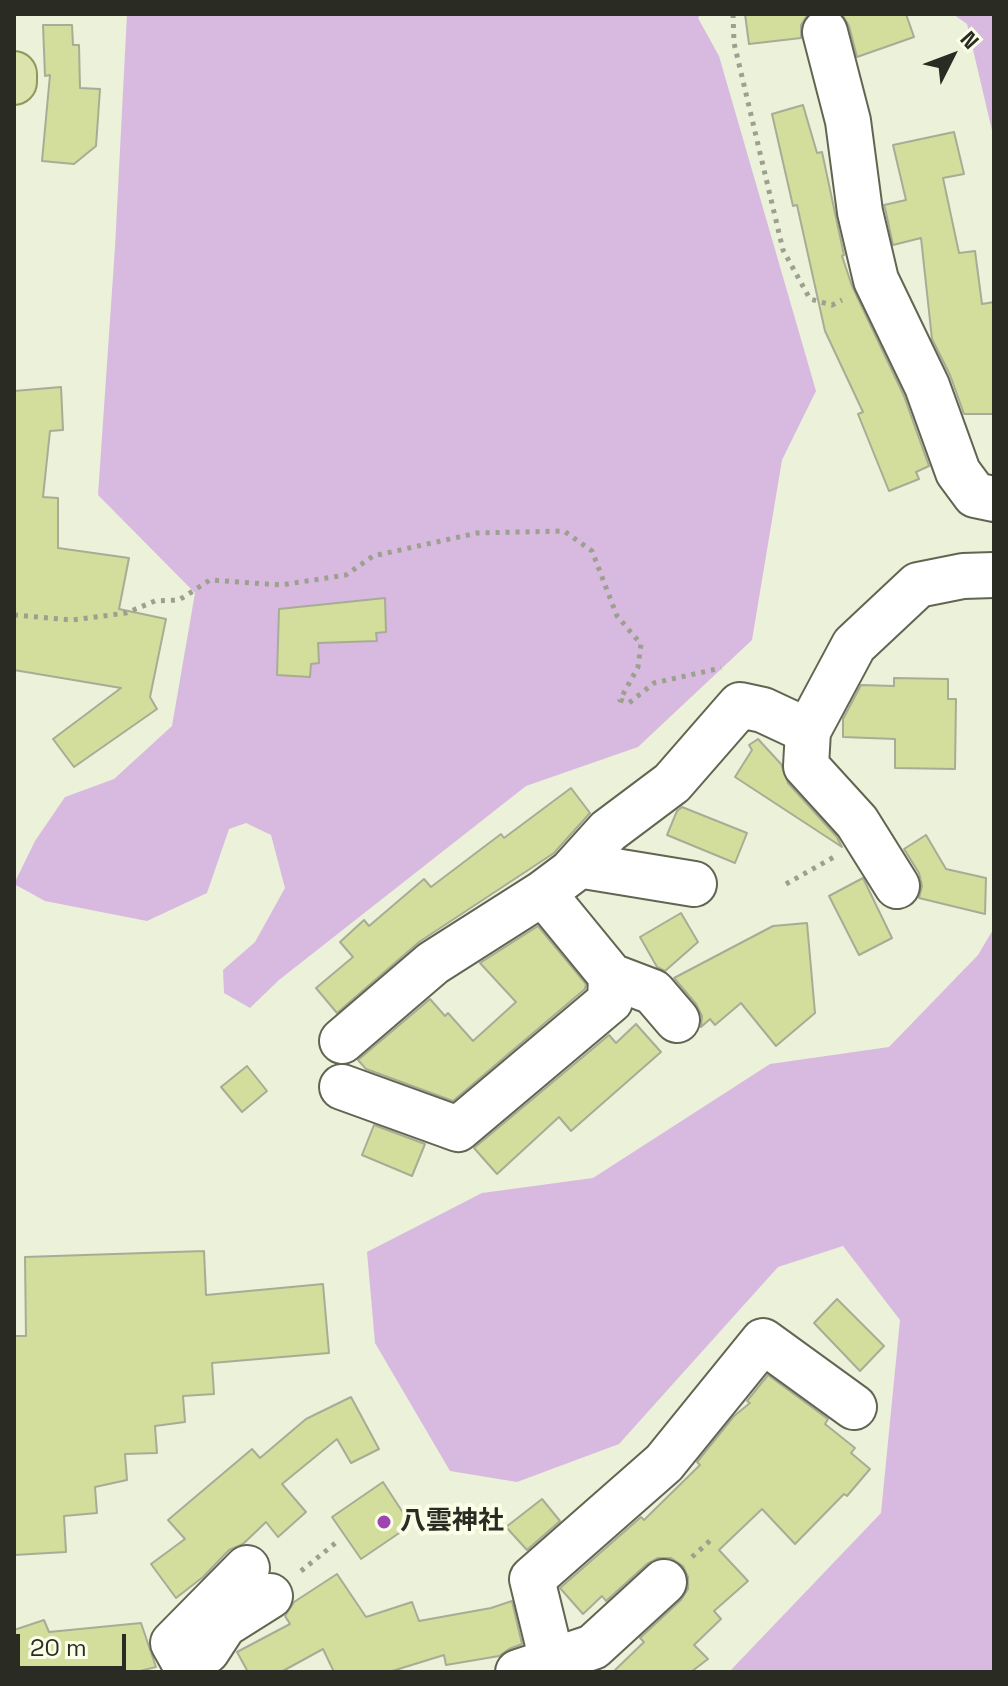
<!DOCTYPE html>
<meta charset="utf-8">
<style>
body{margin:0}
#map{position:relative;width:1008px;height:1686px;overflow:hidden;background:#ecf1d9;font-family:"Space Grotesk",sans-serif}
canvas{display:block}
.frame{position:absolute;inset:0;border:16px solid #2a2c23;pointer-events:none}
.north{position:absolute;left:912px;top:16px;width:80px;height:80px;-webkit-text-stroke:6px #fafee7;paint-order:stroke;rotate:48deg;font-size:22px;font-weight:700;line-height:32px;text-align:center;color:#2a2c23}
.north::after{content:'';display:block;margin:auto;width:28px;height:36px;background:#2a2c23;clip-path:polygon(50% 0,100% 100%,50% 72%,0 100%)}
.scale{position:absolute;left:16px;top:1634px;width:110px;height:36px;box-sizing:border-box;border:4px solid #2a2c23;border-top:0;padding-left:10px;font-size:24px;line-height:28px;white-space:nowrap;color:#2a2c23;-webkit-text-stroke:6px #fafee7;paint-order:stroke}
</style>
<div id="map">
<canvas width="1008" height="1686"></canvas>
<div class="frame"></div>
<div class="north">N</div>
<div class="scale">20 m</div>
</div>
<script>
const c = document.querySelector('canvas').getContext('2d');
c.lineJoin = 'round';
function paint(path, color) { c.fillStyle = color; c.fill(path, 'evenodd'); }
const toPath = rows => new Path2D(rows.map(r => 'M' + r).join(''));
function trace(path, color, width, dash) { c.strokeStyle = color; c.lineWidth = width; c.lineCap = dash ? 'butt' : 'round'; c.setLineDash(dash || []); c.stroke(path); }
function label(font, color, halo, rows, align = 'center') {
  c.font = font + ' "Space Grotesk","Noto Sans JP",sans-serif'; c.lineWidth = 8; c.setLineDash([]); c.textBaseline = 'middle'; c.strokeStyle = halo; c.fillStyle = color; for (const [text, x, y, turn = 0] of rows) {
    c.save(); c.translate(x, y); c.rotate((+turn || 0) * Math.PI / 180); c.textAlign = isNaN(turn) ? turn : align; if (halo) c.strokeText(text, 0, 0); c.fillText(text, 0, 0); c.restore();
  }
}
const green = toPath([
 [127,14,701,14,698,18,719,56,816,391,782,460,752,640,638,747,526,786,279,980,250,1008,224,993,223,970,255,942,285,888,271,835,246,823,229,829,207,893,147,921,45,901,14,884,35,841,65,797,114,779,172,726,195,593,98,495,115,247],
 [953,14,994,14,994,139,967,24],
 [994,928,994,1672,729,1672,881,1513,900,1320,843,1246,778,1267,619,1444,517,1482,450,1471,375,1343,367,1252,482,1193,593,1178,770,1064,889,1047,978,955]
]);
const building = toPath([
 [745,14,808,14,801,25,801,38,749,44,745,14],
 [842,14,906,14,914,37,857,57,849,26,842,14],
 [43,25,72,25,73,45,79,45,80,88,100,89,96,146,74,164,42,161,50,75,45,76,43,25],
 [803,105,817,153,822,152,844,255,842,256,852,286,904,396,929,466,916,472,919,479,889,491,858,414,863,412,825,331,797,205,793,206,772,114,803,105],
 [954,132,964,174,943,178,959,253,975,251,982,304,994,302,994,414,964,414,950,375,932,339,921,238,893,245,885,208,884,205,906,200,893,145,954,132],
 [61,387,63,430,50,431,43,497,58,498,58,548,129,558,119,609,166,619,150,697,157,709,74,767,53,739,121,688,14,670,14,391,61,387],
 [385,598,386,632,376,633,377,641,318,643,319,663,311,664,310,677,277,675,279,609,385,598],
 [894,678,948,679,948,699,956,699,955,769,895,768,895,739,843,737,843,719,861,685,894,686,894,678],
 [758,739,781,764,788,783,837,837,842,847,735,777,752,750,749,745,758,739],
 [571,788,590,813,554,853,419,942,337,1013,316,988,353,957,340,942,364,920,369,926,424,879,431,887,501,834,504,838,571,788],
 [682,807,747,833,735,863,667,835,677,811,682,807],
 [926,835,946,869,986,878,985,914,919,898,922,886,919,873,904,849,926,835],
 [863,878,892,938,859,955,829,896,863,878],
 [681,913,698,942,665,971,657,967,640,937,681,913],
 [807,923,815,1013,776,1046,741,1003,715,1025,710,1019,701,1027,702,1016,696,1004,674,978,773,926,807,923],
 [538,926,586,984,585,989,453,1101,366,1069,358,1060,430,999,445,1016,448,1013,473,1041,516,1002,480,963,538,926],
 [636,1024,661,1052,571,1131,559,1117,497,1174,474,1148,609,1035,616,1043,636,1024],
 [247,1066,267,1091,242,1112,221,1087,247,1066],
 [374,1125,425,1144,412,1176,362,1155,374,1125],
 [204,1251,206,1295,323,1284,329,1353,212,1363,214,1394,183,1396,185,1422,155,1426,157,1453,125,1454,127,1480,95,1487,97,1513,64,1516,66,1552,14,1555,14,1336,26,1336,25,1257,204,1251],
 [837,1299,884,1346,860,1371,814,1323,837,1299],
 [768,1375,828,1419,825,1424,855,1448,851,1453,870,1469,847,1496,844,1494,795,1544,762,1509,719,1550,748,1581,714,1611,721,1619,694,1645,708,1659,691,1672,613,1672,644,1642,640,1638,681,1600,688,1589,688,1577,683,1566,671,1558,658,1558,647,1564,606,1601,602,1596,583,1614,560,1588,641,1517,644,1520,700,1465,697,1462,734,1416,750,1403,747,1401,768,1375],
 [351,1397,379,1449,351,1463,337,1439,282,1484,306,1512,278,1537,266,1522,243,1544,229,1550,203,1577,176,1598,151,1564,185,1539,168,1520,252,1449,260,1458,306,1419,351,1397],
 [383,1482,411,1525,361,1559,332,1517,383,1482],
 [542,1499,560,1521,527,1550,506,1527,542,1499],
 [337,1574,366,1617,412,1602,419,1621,491,1608,512,1601,522,1644,509,1649,499,1656,446,1665,444,1655,389,1672,334,1672,323,1649,281,1672,248,1672,237,1652,290,1624,285,1616,294,1602,337,1574],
 [44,1620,49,1632,141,1623,156,1667,136,1672,14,1672,14,1630,44,1620]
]);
const path = toPath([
 [733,14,734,43,783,250,810,299,832,305,842,300],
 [14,615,72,620,126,613,155,601,179,600,210,580,281,585,346,575,373,556,477,533,564,531,592,551,617,616,641,644,638,667,620,700,629,703,654,683,721,668],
 [786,884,834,857],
 [692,1557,713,1538],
 [301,1571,338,1541]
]);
const minor = toPath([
 [825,32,848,121,860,212,876,280,927,386,958,472,975,495,994,499],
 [578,865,694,884],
 [897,886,857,822,806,766,808,731,854,645,918,585,963,576,994,575],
 [611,976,653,992,677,1020],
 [342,1041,433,963,543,893,571,872,608,831,672,783,740,705,763,710,808,731],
 [342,1087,458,1129,610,1001,611,976,543,893],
 [207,1651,224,1625,270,1596],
 [186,1666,173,1643,247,1568],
 [518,1672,593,1647,664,1582],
 [558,1672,552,1661,532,1579,664,1463,763,1341,854,1407]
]);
const major = toPath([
 [14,74,14,82]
]);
const markers = [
 [384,1522,8,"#9d45b2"]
];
const poiNames = [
 ["八雲神社",400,1522]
];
paint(green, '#d8bae0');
paint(building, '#d3dd9c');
trace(building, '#a8ac96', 2);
trace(minor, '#626551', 48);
trace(major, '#8f975a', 48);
trace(path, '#9ca08e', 5, [4, 6]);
trace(minor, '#fff', 44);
trace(major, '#dce3ad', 44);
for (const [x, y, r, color] of markers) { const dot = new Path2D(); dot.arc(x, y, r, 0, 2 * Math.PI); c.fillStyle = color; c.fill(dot); trace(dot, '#fafee7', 3); }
label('bold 26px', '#2a2c23', '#fafee7', poiNames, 'left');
</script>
